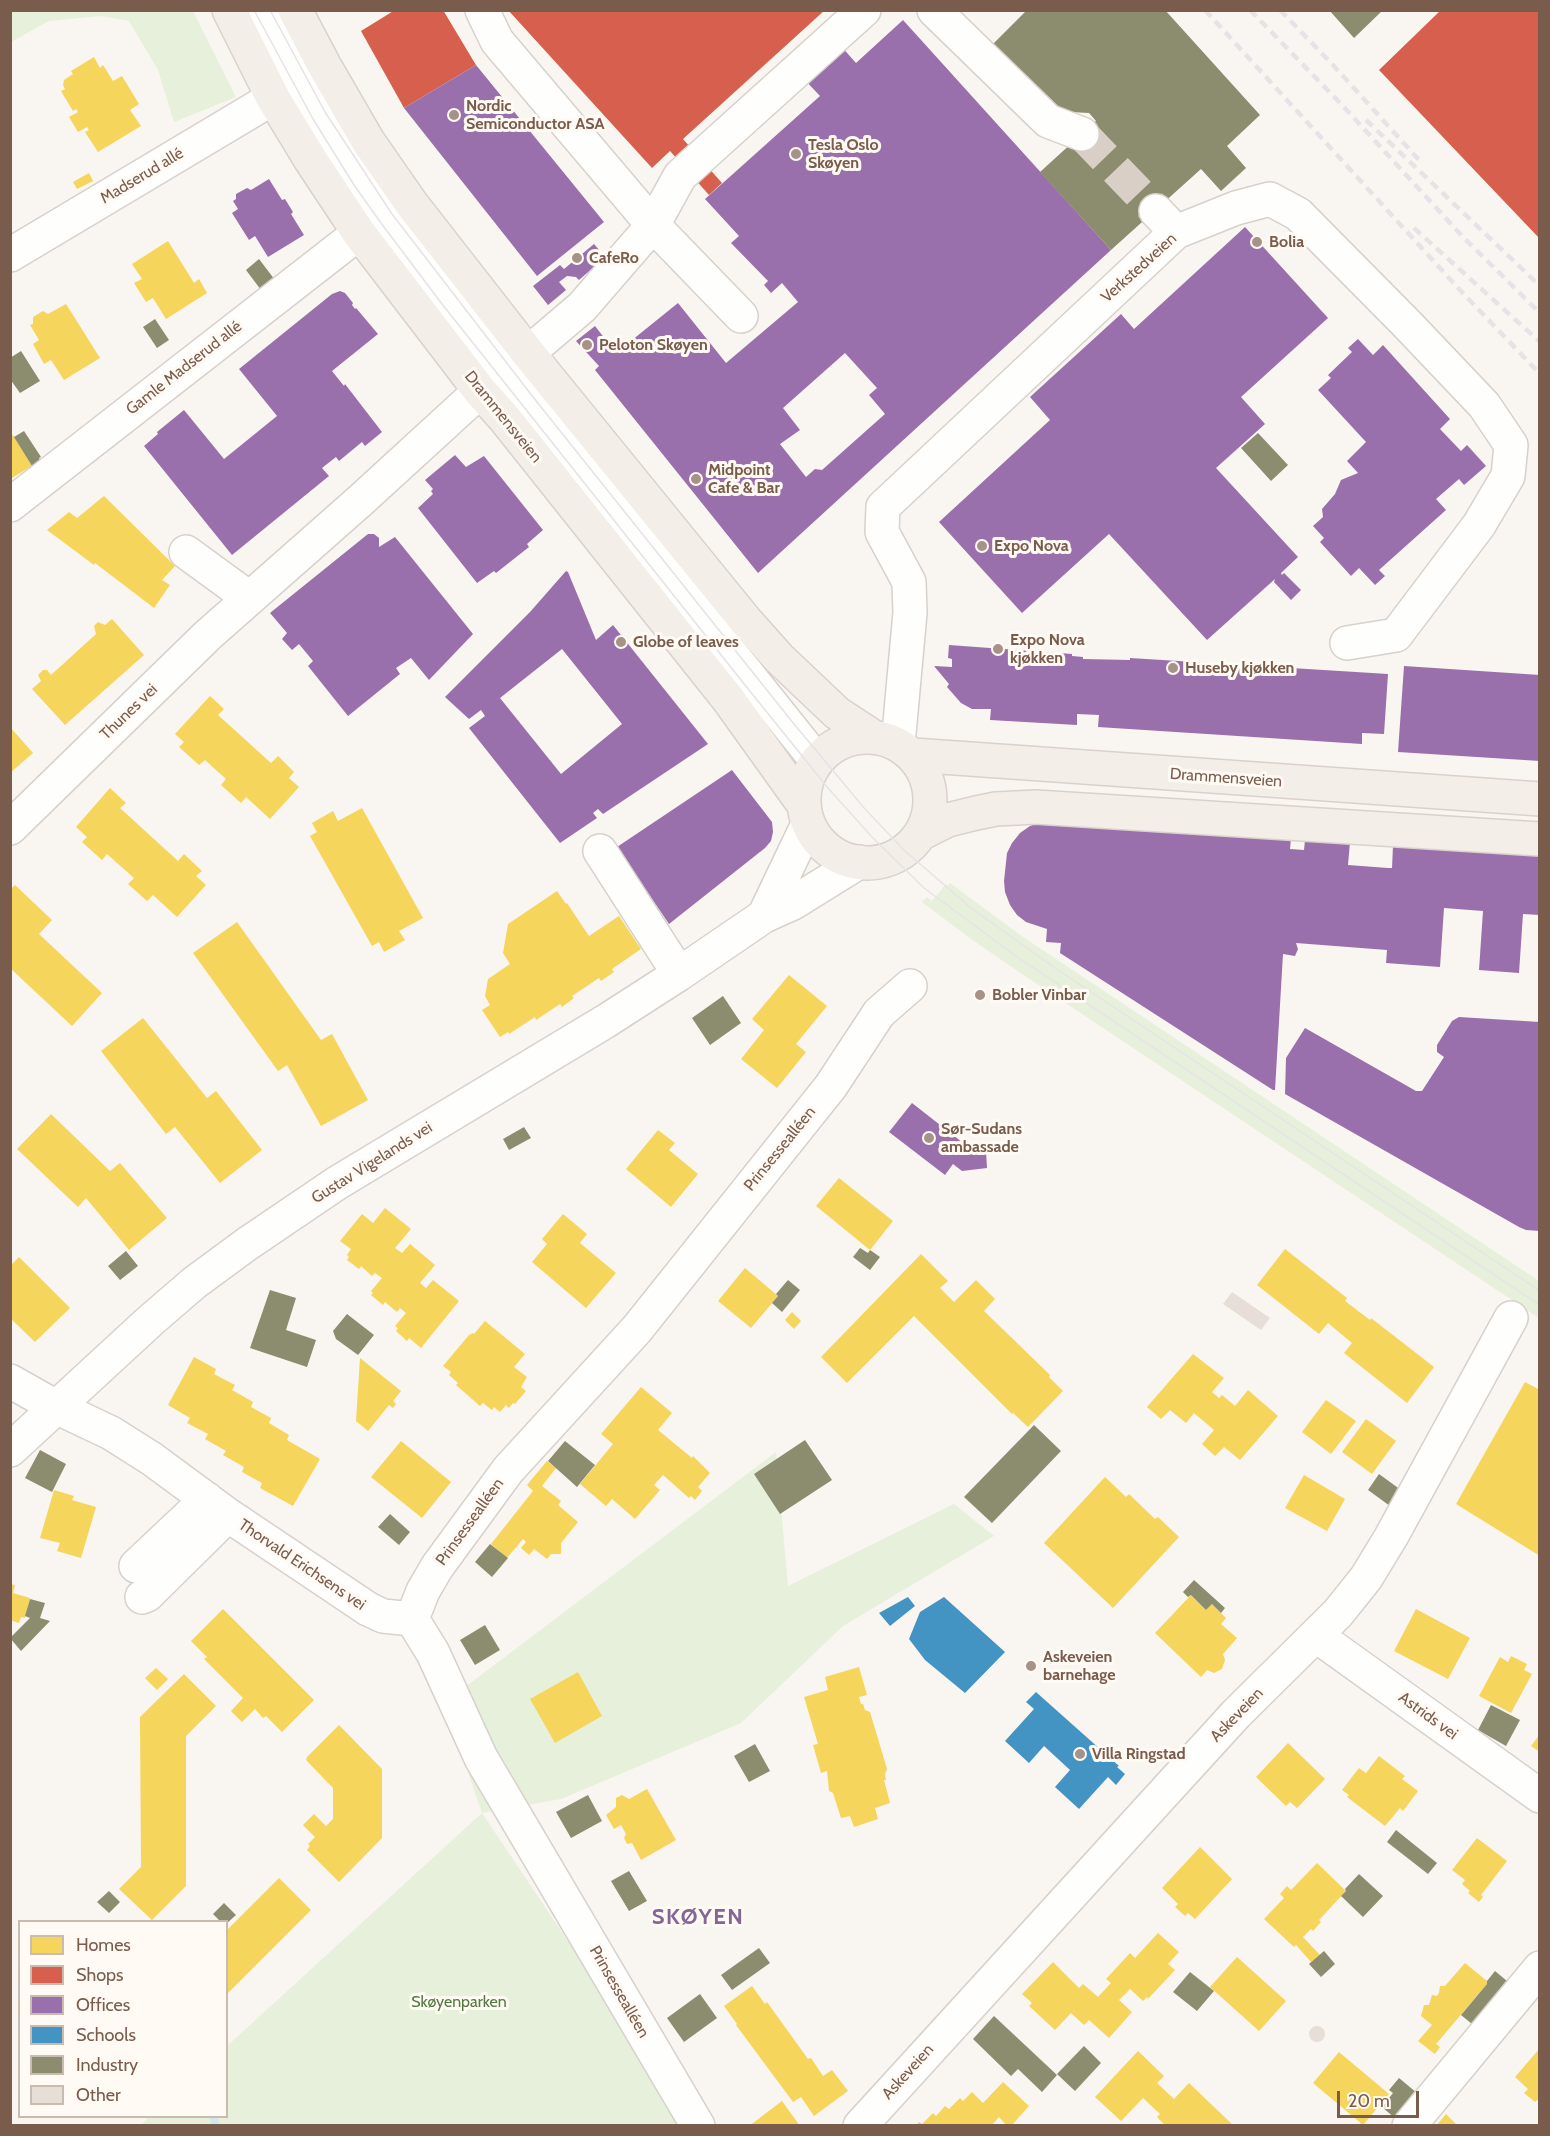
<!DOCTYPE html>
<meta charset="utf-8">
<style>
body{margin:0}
#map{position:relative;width:1550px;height:2136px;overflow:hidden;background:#f9f5f0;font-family:Cabin,sans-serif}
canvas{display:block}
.frame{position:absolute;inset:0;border:12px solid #7a5c4d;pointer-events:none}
.legend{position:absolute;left:18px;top:1920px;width:210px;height:198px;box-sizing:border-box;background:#fffaf3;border:2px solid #cabbb1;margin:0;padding:8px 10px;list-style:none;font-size:18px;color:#7a5c4d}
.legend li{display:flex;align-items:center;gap:12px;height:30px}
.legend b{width:30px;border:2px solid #cabbb1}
.scale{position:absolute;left:1337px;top:2091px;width:82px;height:27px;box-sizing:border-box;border:3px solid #7a5c4d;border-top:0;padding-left:8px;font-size:18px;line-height:21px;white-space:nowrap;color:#7a5c4d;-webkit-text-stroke:4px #fffaf3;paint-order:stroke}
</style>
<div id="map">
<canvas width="1550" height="2136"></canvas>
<div class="frame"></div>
<ul class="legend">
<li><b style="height:16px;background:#f6d55c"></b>Homes</li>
<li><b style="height:16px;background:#d6604d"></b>Shops</li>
<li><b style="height:16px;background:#9970ab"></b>Offices</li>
<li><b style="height:16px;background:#4393c3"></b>Schools</li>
<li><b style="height:16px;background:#8c8c6e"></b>Industry</li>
<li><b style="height:16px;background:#e6ded7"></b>Other</li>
</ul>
<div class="scale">20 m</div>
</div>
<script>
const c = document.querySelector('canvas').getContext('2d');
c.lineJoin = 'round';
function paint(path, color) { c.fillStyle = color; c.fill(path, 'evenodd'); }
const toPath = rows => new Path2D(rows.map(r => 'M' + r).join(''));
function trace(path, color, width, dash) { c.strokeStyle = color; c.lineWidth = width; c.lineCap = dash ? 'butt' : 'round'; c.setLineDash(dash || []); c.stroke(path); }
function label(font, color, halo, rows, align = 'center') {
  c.font = font + ' Cabin,sans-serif'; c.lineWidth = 6; c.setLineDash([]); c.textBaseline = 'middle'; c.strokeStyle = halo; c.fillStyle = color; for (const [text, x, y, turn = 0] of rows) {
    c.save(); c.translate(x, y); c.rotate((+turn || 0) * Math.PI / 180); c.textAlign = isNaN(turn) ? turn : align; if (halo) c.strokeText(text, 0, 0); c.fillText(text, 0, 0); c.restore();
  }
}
const green = toPath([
 [10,11,193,11,236,97,174,122,158,70,129,21,101,16,49,21,11,42],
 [950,883,1023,937,1539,1281,1539,1318,1028,978,971,939,922,902,927,897,932,901,946,884,948,886],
 [776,1452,788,1586,954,1504,994,1536,843,1626,741,1723,561,1799,482,1813,691,2125,140,2126,149,2117,226,2116,227,2046,482,1813,444,1703]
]);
const homes = toPath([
 [94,57,100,68,103,65,113,81,122,76,139,104,130,110,141,126,98,152,85,132,89,130,87,127,78,132,69,117,78,112,76,109,73,111,61,91,65,89,63,85,64,80,73,74,71,71],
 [89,173,93,181,77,189,73,182],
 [168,241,194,283,199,279,207,293,166,319,153,298,146,302,134,283,142,279,132,264],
 [66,304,100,358,64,380,51,360,44,364,33,344,39,340,30,325,33,324,33,317,43,311,48,314],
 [13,435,32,466,10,479,10,437],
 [104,496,175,566,162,580,170,585,154,608,95,563,94,565,47,530,69,512,77,518],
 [112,619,144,655,65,725,32,689,41,681,38,675,43,670,47,670,51,675,96,634,94,626,98,622,105,625],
 [210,696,224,709,218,715,271,763,278,756,294,772,289,778,299,787,270,819,246,797,241,803,221,785,226,779,205,760,199,765,179,747,184,742,175,734],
 [10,727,33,753,10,773],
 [110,788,126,803,120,808,178,861,184,854,202,871,196,876,206,885,177,917,153,895,147,901,128,884,134,878,107,854,102,860,82,842,87,837,76,827],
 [362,808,423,918,399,931,405,940,384,952,379,942,372,946,310,836,317,832,312,823,333,811,338,821],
 [15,885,52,920,39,934,102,993,72,1026,10,968,10,890],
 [557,891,566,904,567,903,589,936,619,916,641,949,612,969,614,972,601,981,599,978,572,996,574,998,562,1007,560,1004,536,1020,535,1017,509,1034,508,1032,500,1037,482,1010,490,1005,485,996,488,979,510,964,503,953,508,924],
 [237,922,321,1040,332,1034,368,1100,321,1126,287,1065,278,1071,193,953],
 [789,975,827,1006,796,1044,806,1052,777,1088,741,1059,764,1030,752,1019],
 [143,1018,207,1098,216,1091,262,1150,220,1183,175,1127,166,1134,101,1051],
 [51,1114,110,1171,120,1163,167,1218,129,1250,86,1198,78,1207,17,1149],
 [658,1130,675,1143,669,1150,698,1174,671,1207,626,1169],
 [839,1178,893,1221,870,1250,816,1206],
 [385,1208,411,1229,395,1248,402,1253,410,1244,435,1265,420,1283,426,1288,433,1280,459,1301,421,1348,409,1338,407,1341,396,1331,398,1328,395,1326,406,1313,400,1308,397,1312,385,1302,383,1305,371,1295,373,1293,371,1291,382,1278,375,1273,372,1276,361,1266,359,1269,347,1260,349,1257,347,1255,351,1249,340,1241,362,1214,373,1223],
 [563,1214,587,1234,580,1243,616,1273,586,1308,532,1262,547,1244,542,1239],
 [1285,1249,1347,1298,1345,1301,1370,1320,1371,1318,1434,1367,1407,1403,1344,1353,1352,1343,1328,1323,1319,1334,1257,1285],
 [921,1254,948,1281,940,1288,954,1302,976,1280,995,1299,984,1311,1050,1375,1049,1377,1063,1391,1028,1427,1013,1413,1012,1414,914,1316,847,1383,821,1357],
 [19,1257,70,1308,35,1342,10,1318,10,1266],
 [745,1268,778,1296,751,1328,718,1301],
 [792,1312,801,1321,794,1329,785,1320],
 [485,1321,525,1354,514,1367,527,1377,521,1387,526,1391,515,1404,513,1403,509,1408,506,1405,500,1412,494,1407,492,1410,483,1403,480,1406,456,1385,458,1383,449,1375,451,1372,443,1366,469,1335,473,1333,474,1334],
 [1193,1354,1224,1378,1212,1392,1219,1398,1222,1395,1235,1406,1248,1390,1278,1416,1240,1460,1224,1447,1215,1456,1202,1444,1214,1430,1194,1413,1186,1423,1170,1410,1161,1419,1147,1407],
 [194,1357,216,1369,214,1374,235,1385,232,1390,253,1402,251,1407,271,1418,269,1423,289,1435,287,1440,320,1459,293,1506,260,1488,262,1483,242,1472,244,1467,223,1455,226,1451,205,1439,208,1434,187,1423,190,1418,168,1405],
 [360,1358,401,1391,393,1401,396,1404,393,1408,389,1405,368,1431,356,1421],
 [1525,1382,1540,1390,1540,1556,1456,1504],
 [641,1387,672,1413,658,1430,692,1458,693,1456,710,1473,698,1487,702,1491,695,1500,691,1496,689,1498,663,1475,654,1485,660,1490,635,1519,612,1499,606,1506,580,1484,613,1444,601,1434],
 [1326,1400,1356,1421,1331,1454,1302,1432],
 [1366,1419,1396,1441,1372,1474,1342,1452],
 [401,1441,451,1482,422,1518,371,1477],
 [547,1461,556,1468,542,1486,561,1501,558,1505,578,1522,561,1543,561,1554,551,1554,547,1559,534,1549,529,1555,521,1548,526,1542,523,1539,507,1558,491,1544,533,1491,527,1485],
 [1304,1475,1345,1499,1327,1531,1285,1508],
 [1105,1477,1126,1497,1129,1494,1155,1519,1158,1517,1179,1537,1113,1608,1044,1543],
 [54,1490,74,1496,72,1500,96,1507,81,1558,57,1551,60,1543,40,1538],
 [10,1584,15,1585,13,1593,30,1598,25,1618,21,1617,19,1623,10,1620],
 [1191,1595,1206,1610,1212,1604,1226,1618,1221,1624,1237,1638,1223,1654,1225,1660,1222,1669,1214,1673,1207,1670,1201,1677,1155,1633],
 [223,1609,314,1700,282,1732,266,1716,263,1718,255,1709,242,1722,231,1711,243,1698,204,1659,207,1657,191,1641],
 [1416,1609,1470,1638,1448,1679,1394,1651],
 [1511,1656,1527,1664,1524,1670,1532,1674,1511,1713,1479,1696,1500,1657,1508,1662],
 [859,1667,867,1695,859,1697,861,1704,863,1704,865,1710,870,1712,887,1769,885,1774,886,1780,884,1780,890,1803,875,1808,878,1819,854,1827,850,1816,841,1818,833,1793,829,1791,827,1771,821,1773,813,1745,818,1744,804,1697,828,1690,825,1677],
 [156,1668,168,1679,157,1690,145,1678],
 [578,1672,602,1716,555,1743,530,1699],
 [184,1674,216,1706,186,1736,186,1886,152,1920,119,1889,141,1867,140,1717],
 [339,1725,382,1769,382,1838,339,1882,307,1850,310,1846,308,1844,315,1837,303,1825,314,1814,326,1826,333,1819,333,1788,306,1760,307,1757],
 [1540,1734,1540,1752,1531,1746],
 [1288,1743,1325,1779,1297,1808,1290,1802,1286,1806,1256,1777],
 [1379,1756,1405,1776,1402,1779,1418,1791,1403,1811,1400,1808,1385,1826,1347,1797,1349,1795,1342,1790,1359,1768,1366,1773],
 [647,1789,676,1840,641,1860,632,1843,627,1844,624,1838,626,1834,621,1825,614,1829,606,1815,616,1807,616,1798,622,1795,629,1799],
 [1477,1838,1507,1861,1481,1895,1483,1897,1479,1902,1468,1893,1470,1891,1462,1884,1465,1880,1452,1870],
 [1200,1847,1232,1879,1195,1919,1188,1913,1185,1916,1175,1907,1178,1904,1162,1888],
 [1317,1863,1346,1891,1319,1920,1321,1922,1313,1931,1311,1929,1303,1937,1320,1955,1311,1962,1296,1945,1294,1947,1264,1919,1284,1898,1280,1894,1287,1886,1291,1890],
 [279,1878,311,1910,226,1995,226,1931],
 [1158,1933,1179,1952,1168,1964,1175,1970,1148,1999,1147,1997,1143,2001,1130,1989,1119,2000,1132,2012,1109,2038,1089,2020,1084,2025,1071,2013,1055,2030,1029,2006,1032,2003,1022,1994,1053,1962,1079,1988,1083,1984,1098,1997,1111,1983,1106,1979,1130,1953,1135,1958],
 [1237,1957,1286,2001,1259,2031,1210,1987],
 [1465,1963,1487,1981,1487,1984,1436,2044,1440,2047,1435,2054,1418,2041,1432,2025,1421,2016,1424,2005,1429,2005,1432,1995,1437,1996,1439,1993,1440,1986,1445,1986],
 [752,1986,765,2004,767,2002,808,2059,811,2058,823,2076,832,2070,848,2091,814,2116,801,2097,793,2102,736,2025,737,2024,724,2006],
 [1540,2048,1540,2098,1535,2102,1524,2093,1528,2089,1515,2077],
 [1138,2051,1164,2076,1157,2083,1174,2099,1189,2083,1234,2126,1166,2126,1157,2117,1160,2114,1143,2098,1121,2121,1095,2097],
 [1339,2052,1389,2094,1363,2125,1313,2083],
 [1003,2082,1029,2106,1011,2126,1007,2126,999,2117,991,2126,916,2126,919,2122,922,2124,933,2113,936,2116,945,2106,949,2109,960,2098,963,2101,972,2092,983,2103],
 [782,2101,800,2126,749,2126],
 [1446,2114,1458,2126,1436,2126]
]);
const shops = toPath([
 [395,10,443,10,476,65,404,108,361,31],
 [508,10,825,10,683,139,722,183,709,195,670,151,652,168],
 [1441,10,1540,10,1540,239,1379,70]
]);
const offices = toPath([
 [903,20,1111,250,758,573,595,370,599,366,576,341,595,326,616,353,678,303,726,363,798,302,782,283,771,293,764,285,768,281,731,243,739,236,705,199,820,96,803,78,840,45,856,63],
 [845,353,877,388,869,395,885,414,822,470,815,469,806,477,780,444,800,430,783,408],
 [476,65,604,222,537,276,404,108],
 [269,179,282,200,285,199,293,212,291,214,304,235,268,257,255,236,249,240,232,213,238,209,233,201,236,199,236,194,247,188,251,190],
 [1245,227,1328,318,1241,397,1265,424,1216,468,1298,557,1281,573,1282,575,1284,573,1301,590,1291,600,1274,582,1275,579,1207,640,1109,534,1022,613,939,522,1050,420,1030,397,1121,314,1134,329],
 [594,244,600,251,598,258,592,263,595,266,579,280,576,277,567,276,559,282,566,290,548,305,533,286,560,265,564,269],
 [340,291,345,293,353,303,352,305,355,309,356,308,378,334,332,371,344,386,345,384,382,432,365,446,362,442,339,461,336,457,322,468,329,476,232,555,144,446,158,434,157,432,184,410,224,459,277,416,239,369,332,294],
 [1358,339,1373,355,1383,345,1450,419,1440,429,1461,451,1467,445,1486,466,1464,485,1459,479,1436,499,1446,510,1379,570,1385,576,1375,585,1359,568,1351,576,1320,542,1324,538,1313,526,1323,517,1322,509,1335,494,1341,480,1358,473,1347,461,1366,442,1318,390,1331,378,1328,375,1352,352,1348,348],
 [455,455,466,467,484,456,543,530,527,544,529,547,496,573,494,571,477,583,418,508,433,494,431,491,433,489,425,480],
 [368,534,374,534,379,538,379,547,395,537,473,634,429,680,411,658,396,668,400,674,348,716,308,666,313,661,299,644,292,650,282,639,287,633,270,613],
 [566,571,568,572,596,640,613,625,708,744,603,814,598,809,593,813,597,818,560,843,469,728,485,716,481,710,469,719,445,697,530,612],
 [562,649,622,724,561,774,500,698],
 [949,645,1072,654,1072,656,1083,657,1083,659,1130,660,1130,658,1388,674,1384,734,1362,733,1362,744,1098,727,1099,715,1077,714,1077,725,990,720,991,709,972,709,961,703,947,687,949,684,934,666,952,667,952,659,948,658],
 [1404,666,1540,675,1540,761,1398,752],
 [732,770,772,822,773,832,771,841,765,848,669,924,617,847],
 [1042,822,1291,838,1290,849,1304,850,1305,840,1350,842,1348,865,1388,868,1392,868,1393,846,1540,854,1540,915,1523,914,1519,973,1479,970,1483,911,1444,908,1440,967,1386,963,1387,950,1296,943,1298,949,1295,956,1283,954,1275,1090,1273,1090,1060,953,1061,943,1046,942,1047,929,1026,922,1017,915,1010,905,1005,892,1004,881,1007,853,1012,843,1020,833,1030,826],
 [1459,1017,1540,1022,1540,1231,1526,1230,1519,1227,1285,1094,1286,1058,1305,1028,1416,1091,1422,1091,1444,1057,1437,1052,1437,1045,1452,1021],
 [912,1103,967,1146,963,1152,965,1154,986,1151,987,1168,962,1171,953,1164,945,1175,889,1132]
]);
const schools = toPath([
 [908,1597,915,1606,890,1626,879,1613],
 [944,1597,1005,1652,965,1693,925,1660,909,1639,920,1612],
 [1036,1692,1119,1766,1117,1767,1125,1774,1116,1785,1108,1777,1079,1809,1055,1787,1070,1770,1044,1746,1029,1763,1005,1741,1034,1709,1026,1702]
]);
const industry = toPath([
 [1027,10,1165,10,1260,115,1227,146,1246,168,1221,191,1201,169,1111,250,1040,172,1096,121,1089,113,1052,111,990,47],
 [1329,10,1383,10,1354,38],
 [259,259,275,280,261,290,246,270],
 [155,319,169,340,157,348,143,327],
 [21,351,40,381,20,393,10,379,10,358],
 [24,431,41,457,39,458,41,462,31,469,30,466,32,466,14,437],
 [1258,433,1288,465,1271,481,1241,448],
 [723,996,741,1023,710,1045,692,1018],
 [524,1127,531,1138,509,1150,503,1139],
 [860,1248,868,1253,870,1250,880,1257,870,1270,853,1257],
 [126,1251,138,1266,120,1280,108,1266],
 [788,1280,800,1290,782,1312,772,1303,778,1296,776,1294],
 [270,1290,296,1298,286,1330,316,1340,307,1367,250,1348],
 [347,1314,374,1335,358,1355,336,1339,333,1331],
 [1034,1425,1061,1451,992,1523,964,1497],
 [805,1440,832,1480,780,1514,754,1474],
 [565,1441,595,1465,577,1487,548,1461],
 [40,1450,66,1464,52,1492,25,1478],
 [1379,1474,1401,1490,1390,1506,1368,1490],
 [390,1514,410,1532,399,1545,378,1527],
 [490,1544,508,1558,492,1577,475,1562],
 [1194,1580,1225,1608,1221,1613,1212,1604,1206,1610,1191,1595,1188,1597,1183,1592],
 [30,1599,45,1603,40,1618,50,1621,21,1651,10,1638,30,1618,25,1616],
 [485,1625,500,1650,475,1665,460,1640],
 [1491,1705,1520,1720,1506,1746,1478,1730],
 [755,1744,770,1771,749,1782,734,1756],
 [588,1795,602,1821,571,1838,556,1812],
 [1396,1830,1437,1863,1428,1874,1387,1842],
 [629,1871,647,1901,629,1911,611,1881],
 [1359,1874,1383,1896,1363,1917,1341,1896,1346,1891,1345,1889],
 [109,1891,120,1902,109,1913,97,1902],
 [224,1903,236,1915,226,1924,226,1922,221,1922,213,1914],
 [759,1948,770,1963,732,1990,721,1975],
 [1324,1951,1335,1964,1321,1977,1309,1964],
 [1495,1971,1507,1981,1472,2024,1461,2015,1487,1984,1487,1981],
 [1190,1972,1214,1991,1197,2011,1173,1992],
 [700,1994,717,2018,684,2042,667,2018],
 [994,2016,1057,2075,1042,2092,1018,2069,1011,2076,973,2039],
 [1084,2046,1101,2063,1075,2091,1057,2074],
 [1399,2078,1417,2093,1396,2119,1382,2107,1393,2093,1389,2090]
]);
const stream = toPath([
 [213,2116,216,2126]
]);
const building = toPath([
 [1232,1292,1270,1318,1261,1330,1223,1304],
 '1309 2034a8 8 0 1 1 16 0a8 8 0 1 1-16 0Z'
]);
const minorTunnel = toPath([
 [1082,134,1156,211]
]);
const minor = toPath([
 [262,10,319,116,360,182,387,219,448,300,817,761],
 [482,10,497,41,653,225,582,307,528,353],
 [934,10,1048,121,1082,134],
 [1156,211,1176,232],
 [10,255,273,98],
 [741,316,653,225,680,176,864,10],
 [10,505,359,233],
 [186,552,249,598],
 [898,744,910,613,909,582,882,532,883,507,1176,232,1236,208,1270,199,1298,214,1406,323,1484,405,1511,445,1508,476,1479,525,1396,635,1347,643],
 [10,828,208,635,361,500,480,391],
 [600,851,679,974],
 [764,916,808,824],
 [10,1381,56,1407,111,1433,152,1459,228,1515,368,1609,383,1616,412,1619],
 [10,1450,150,1321,194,1283,247,1244,337,1183,606,1021,679,974,764,916,793,903,859,862],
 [136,1566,207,1499],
 [142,1597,147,1595,228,1515],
 [1317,1636,1540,1796],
 [698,2126,481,1758,433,1653,412,1619,423,1591,437,1567,508,1470,637,1329,831,1086,879,1013,910,986],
 [860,2126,1236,1714,1338,1613,1366,1578,1391,1537,1511,1318],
 [1409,2126,1540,1968]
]);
const major = toPath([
 [229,10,273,98,310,159,359,233,480,391,505,419,728,699,804,805],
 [295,10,324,65,368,141,411,203,528,353,746,621,779,658,837,713,872,736],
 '804 800a63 63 0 1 1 126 0a63 63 0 1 1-126 0Z',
 [913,755,1540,799],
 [922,833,948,820,976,813,996,809,1036,807,1540,839]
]);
const tram = toPath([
 [254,10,313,119,354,185,381,223,442,304,745,685,828,788,872,837,924,888,1017,957,1540,1305],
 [270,10,325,112,392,214,533,397,794,724,865,809,905,851,971,908,1055,968,1540,1291]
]);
const rail = toPath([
 [1205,10,1459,289,1540,374],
 [1250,10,1343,106,1462,236,1540,313],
 [1280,10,1333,65,1419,160],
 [1366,120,1540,286],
 [1414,228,1540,342]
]);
const markers = [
 [454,115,6,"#a69286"],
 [796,154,6,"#a69286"],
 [1257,242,6,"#a69286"],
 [577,258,6,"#a69286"],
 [587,345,6,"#a69286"],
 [696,479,6,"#a69286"],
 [982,546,6,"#a69286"],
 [621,642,6,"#a69286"],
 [998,649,6,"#a69286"],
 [1173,668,6,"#a69286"],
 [980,995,6,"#a69286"],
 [929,1138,6,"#a69286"],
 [1031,1666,6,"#a69286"],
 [1080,1754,6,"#a69286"]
];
const poiNames = [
 ["Nordic",466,106],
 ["Semiconductor ASA",466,124],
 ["Tesla Oslo",808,145],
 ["Skøyen",808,163],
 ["Bolia",1269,242],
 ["CafeRo",589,258],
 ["Peloton Skøyen",599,345],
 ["Midpoint",708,470],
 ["Cafe & Bar",708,488],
 ["Expo Nova",994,546],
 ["Expo Nova",1010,640],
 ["kjøkken",1010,658],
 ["Globe of leaves",633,642],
 ["Huseby kjøkken",1185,668],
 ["Bobler Vinbar",992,995],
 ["Sør-Sudans",941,1129],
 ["ambassade",941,1147],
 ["Askeveien",1043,1657],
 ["barnehage",1043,1675],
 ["Villa Ringstad",1092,1754]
];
const streetNames = [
 ["Madserud allé",142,176,-31],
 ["Verkstedveien",1139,268,-42],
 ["Gamle Madserud allé",184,368,-38],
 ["Drammensveien",503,417,51],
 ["Thunes vei",129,712,-44],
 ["Drammensveien",1226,778,4],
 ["Prinsessealléen",780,1149,-51],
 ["Gustav Vigelands vei",372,1163,-32],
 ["Prinsessealléen",470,1522,-54],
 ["Thorvald Erichsens vei",302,1565,34],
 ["Askeveien",1237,1715,-46],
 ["Astrids vei",1428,1716,36],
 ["Prinsessealléen",619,1992,60],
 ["Askeveien",908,2072,-48]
];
const parkNames = [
 ["Skøyenparken",459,2002]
];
const districtNames = [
 ["SKØYEN",698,1918]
];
paint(green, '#e7f0db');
paint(homes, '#f6d55c');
paint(shops, '#d6604d');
paint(offices, '#9970ab');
paint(schools, '#4393c3');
paint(industry, '#8c8c6e');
trace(stream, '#d0e8ea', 8);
paint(building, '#e6ded7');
trace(minorTunnel, '#d9cfc7', 33, [33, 16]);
trace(minor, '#d7d1cb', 36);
trace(major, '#dad1cc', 36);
trace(minor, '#fefefd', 33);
trace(major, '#f3eee8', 33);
trace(tram, '#e6e3e7', 1.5);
trace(rail, '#e6e3e7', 4.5, [9, 6]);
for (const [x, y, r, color] of markers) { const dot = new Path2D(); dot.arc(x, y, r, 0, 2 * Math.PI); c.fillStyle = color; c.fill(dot); trace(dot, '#fffaf3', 2); }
label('bold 16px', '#7a5c4d', '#fffaf3', poiNames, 'left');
label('16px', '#7a5c4d', '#fffaf3', streetNames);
label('16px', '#537a41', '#fffaf3', parkNames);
c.letterSpacing = '1.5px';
label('bold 22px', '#846695', '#fffaf3', districtNames);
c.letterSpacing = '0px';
</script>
